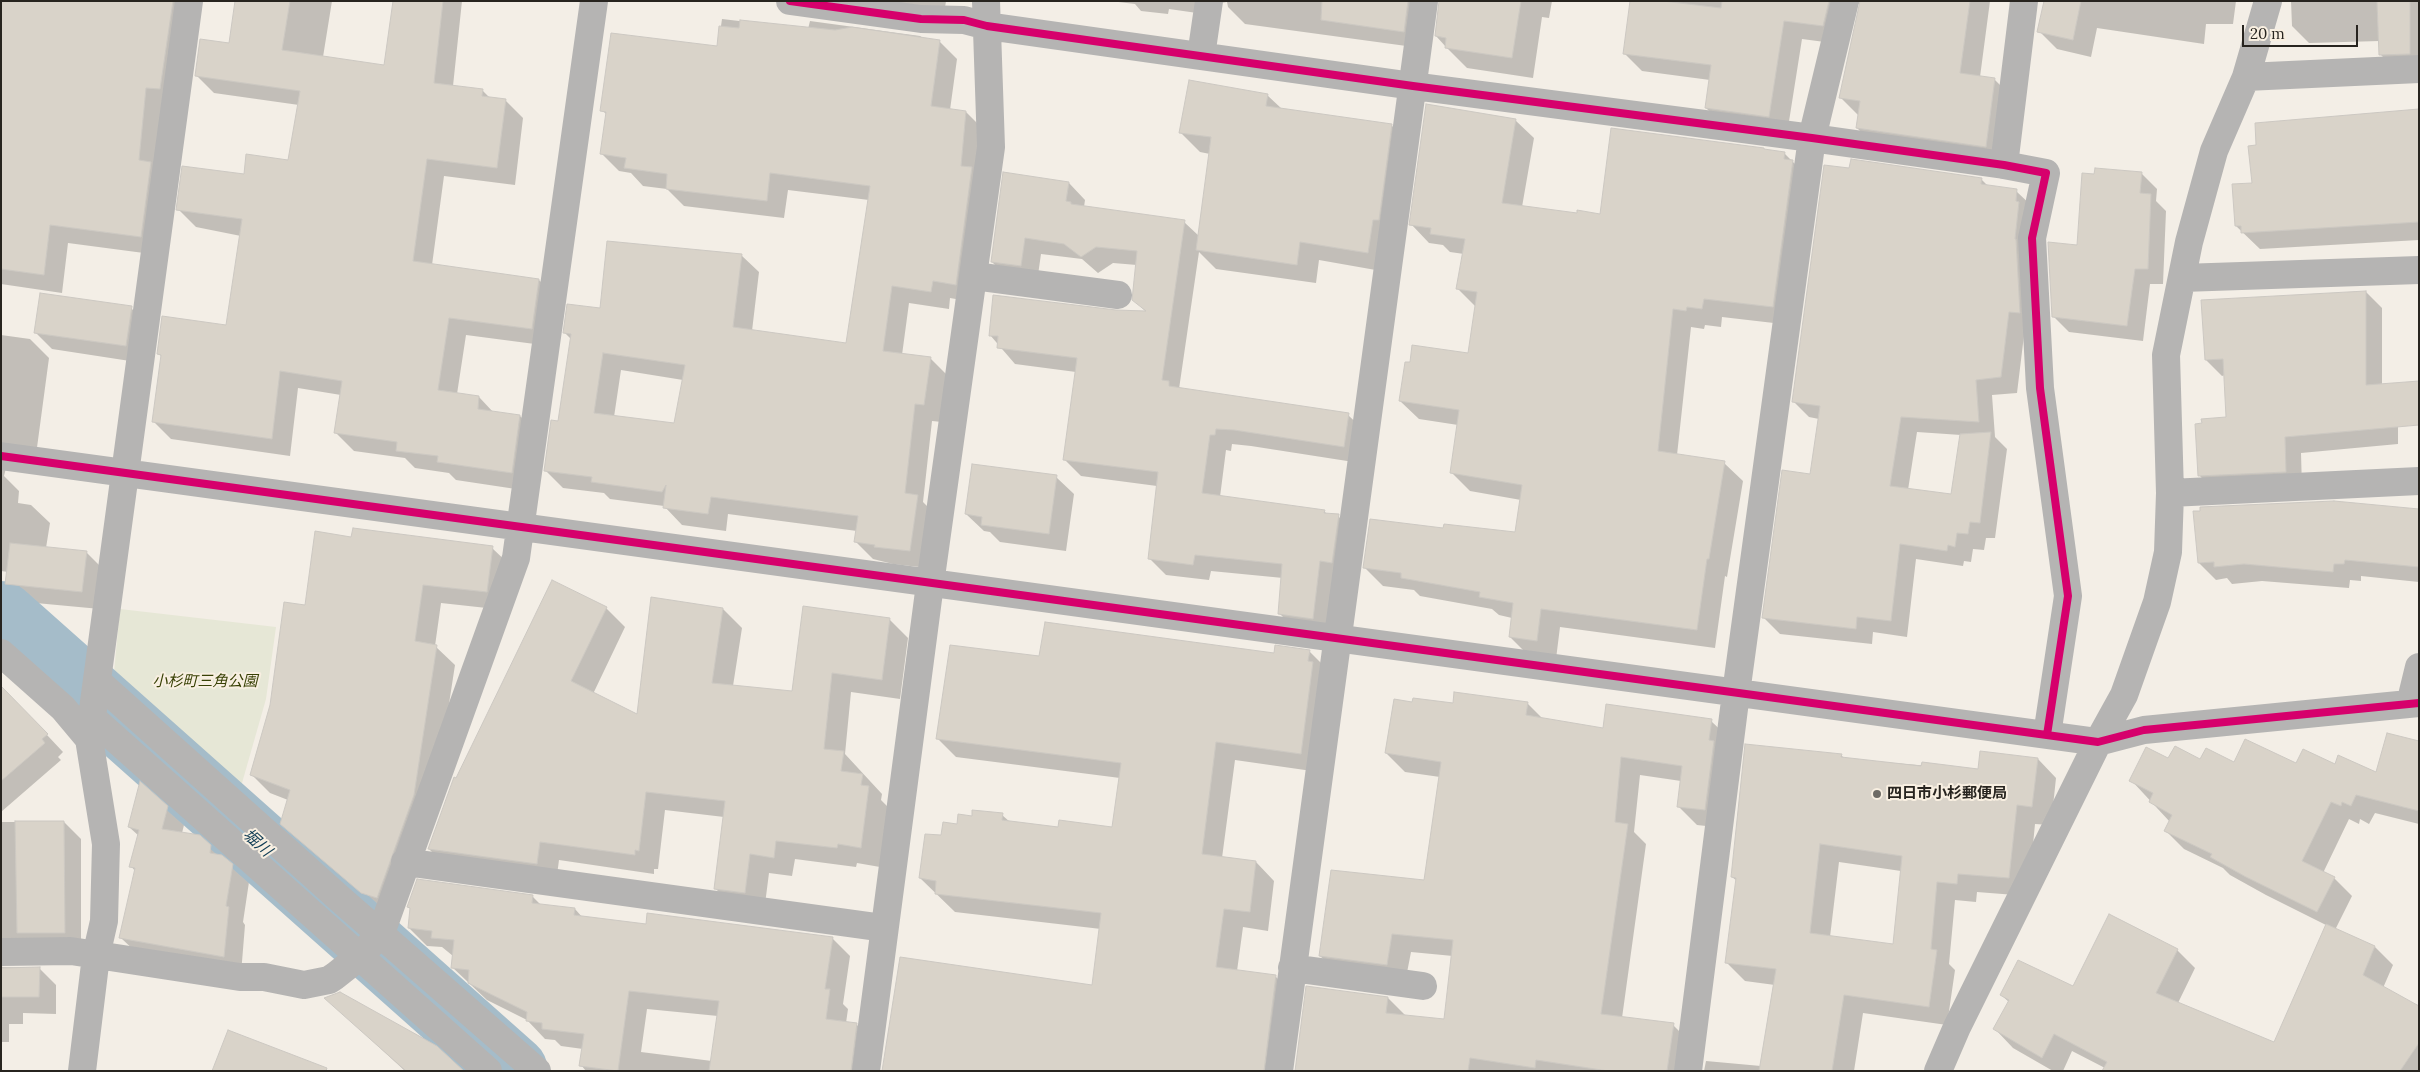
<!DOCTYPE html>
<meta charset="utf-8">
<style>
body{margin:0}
#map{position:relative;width:2420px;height:1072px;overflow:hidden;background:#f3eee6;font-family:Lora,serif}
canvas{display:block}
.frame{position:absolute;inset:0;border:2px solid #27241f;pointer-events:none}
.scale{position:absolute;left:2242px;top:25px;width:116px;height:22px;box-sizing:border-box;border:2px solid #27241f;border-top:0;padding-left:6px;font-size:15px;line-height:18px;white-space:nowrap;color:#27241f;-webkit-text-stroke:4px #f8efe1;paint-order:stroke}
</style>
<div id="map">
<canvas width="2420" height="1072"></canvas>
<div class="frame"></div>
<div class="scale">20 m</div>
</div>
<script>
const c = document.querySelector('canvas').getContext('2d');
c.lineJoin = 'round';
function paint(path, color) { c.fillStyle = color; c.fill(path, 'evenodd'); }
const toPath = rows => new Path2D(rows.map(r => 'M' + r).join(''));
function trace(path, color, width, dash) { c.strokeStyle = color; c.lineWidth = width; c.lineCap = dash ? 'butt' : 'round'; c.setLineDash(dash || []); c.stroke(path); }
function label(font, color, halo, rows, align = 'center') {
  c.font = font + ' Lora,"Noto Sans JP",serif'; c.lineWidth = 4; c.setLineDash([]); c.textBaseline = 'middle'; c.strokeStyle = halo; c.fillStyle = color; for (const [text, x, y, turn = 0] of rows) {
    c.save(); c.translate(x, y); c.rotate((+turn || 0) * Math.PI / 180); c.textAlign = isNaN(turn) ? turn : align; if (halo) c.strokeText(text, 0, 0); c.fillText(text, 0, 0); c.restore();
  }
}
const green = toPath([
 [120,609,276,627,266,699,238,797,113,683]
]);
const shadow = toPath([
 [1,1,195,1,159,255,68,243,62,293,1,284],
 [236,1,332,1,323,57,385,67,394,1,462,1,453,86,483,91,490,98,505,100,523,118,515,185,444,176,432,265,539,280,557,298,550,346,466,335,457,394,479,397,494,413,520,416,538,434,529,491,456,480,449,473,415,468,405,458,354,451,336,433,341,395,298,388,290,456,171,439,153,421,162,357,158,353,227,326,241,236,196,227,178,209,245,176,289,161,299,105,214,93,196,75,230,44],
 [828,1,946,1,943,21],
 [1110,1,1422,1,1421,48,1245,24,1228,7,1227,2,1220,3,1211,15,1169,9,1168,14,1141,11,1135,4],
 [1468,1,1552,1,1549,18,1542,17,1533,78,1467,68,1446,47,1436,36],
 [1631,1,1990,1,1980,77,1994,79,2012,97,2003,164,1875,146,1857,128,1858,115,1840,97,1860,3,1852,8,1840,44,1802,39,1787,134,1724,126,1706,108,1710,80,1642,71,1625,54],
 [2045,1,2236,1,2233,24,2206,24,2204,44,2097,28,2091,57,2057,49,2039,31],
 [2291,1,2419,1,2419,71,2398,72,2381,55,2380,41,2309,43,2292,26],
 [722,19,808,29,810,21,920,36,923,38,939,41,957,59,950,110,966,112,983,129,973,302,950,298,949,309,909,303,902,355,930,358,948,376,942,422,932,421,923,502,935,514,928,568,893,564,873,559,856,542,857,531,728,514,726,531,682,525,664,506,610,499,604,493,563,488,545,470,559,422,572,340,565,333,601,310,741,255,759,272,752,331,847,344,869,200,788,190,784,218,684,206,667,189,643,186,631,173,619,171,602,154,607,115,602,110,718,47],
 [621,370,683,380,675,425,614,417],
 [1267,95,1282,109,1391,125,1411,144,1387,272,1319,260,1316,283,1216,269,1199,252,1179,389,1348,415,1365,431,1360,463,1251,446,1232,444,1231,451,1226,450,1220,497,1324,511,1327,514,1338,516,1354,532,1329,635,1296,630,1280,614,1283,578,1211,571,1209,580,1166,575,1150,559,1157,486,1081,476,1064,459,1076,372,1015,364,990,335,1116,312,1146,312,1134,299,1137,265,1113,263,1098,273,1082,259,1041,254,1037,282,1008,278,992,262,1069,183,1085,200,1084,207,1184,222,1199,236,1210,154,1200,152,1181,133],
 [2419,110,2419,240,2260,249,2236,226,2253,184],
 [1515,120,1534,138,1522,207,1578,215,1601,215,1784,153,1811,180,1791,325,1722,317,1721,327,1705,325,1704,329,1691,327,1677,455,1724,463,1743,481,1727,577,1725,576,1715,648,1560,627,1556,659,1528,655,1510,637,1512,618,1499,615,1492,609,1420,596,1414,590,1383,586,1364,567,1445,530,1516,534,1521,500,1470,491,1452,473,1458,425,1419,419,1400,401,1469,355,1476,307,1458,289,1464,254,1450,252,1443,245,1429,243,1411,224],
 [1850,170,1981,179,1989,187,2016,191,2033,207,2025,327,2017,393,1992,395,1995,437,2007,449,1995,538,1986,538,1984,550,1973,549,1971,562,1964,561,1963,566,1916,559,1907,637,1873,632,1872,644,1780,634,1763,617,1811,475,1819,419,1809,417,1793,401],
 [1917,432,1961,435,1952,496,1908,490],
 [2141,173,2157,189,2156,201,2166,211,2163,284,2150,284,2143,341,2069,332,2053,316,2078,246],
 [2366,292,2382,308,2382,385,2398,402,2398,444,2301,453,2302,488,2215,492,2199,475,2228,419,2225,375,2222,376,2206,360],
 [131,308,148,325,143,363,52,349,35,332],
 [1,335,30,339,49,358,36,455,7,464,4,476,19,491,18,503,31,505,50,523,46,548,86,552,104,570,100,609,25,602,7,583,8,572,1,571],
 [1056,477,1074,494,1066,551,1000,542,990,532,984,531,966,514],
 [2419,511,2419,582,2361,576,2361,581,2350,580,2349,588,2262,581,2232,584,2227,578,2216,580,2199,563],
 [352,538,492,548,511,566,505,610,441,603,435,646,455,665,432,814,381,911,281,824,288,800,270,793,251,774,306,607],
 [606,608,625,627,593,694,638,716,723,609,742,628,733,686,793,692,889,619,908,638,900,699,851,692,845,754,882,794,881,800,888,807,880,867,857,863,856,867,795,859,792,876,769,873,764,912,734,908,715,888,724,817,665,810,658,869,654,869,654,874,559,860,556,883,448,868,429,849,457,779],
 [1309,651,1328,670,1319,772,1235,760,1222,858,1256,862,1274,881,1268,931,1243,927,1237,971,1276,977,1294,995,1272,1071,883,1071,889,1028,1094,986,1101,929,955,912,920,878,943,837,973,818,1002,815,1010,822,1059,828,1114,828,1120,778,956,757,937,738,1040,658,1275,655],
 [1,686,63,752,58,757,61,760,1,812],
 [1413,703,1527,703,1544,720,1605,729,1711,721,1730,739,1724,828,1697,825,1678,806,1681,781,1640,775,1634,832,1646,844,1622,1018,1673,1025,1692,1044,1688,1071,1387,1071,1307,987,1388,998,1406,1016,1446,1021,1453,956,1411,952,1405,983,1339,974,1320,956,1425,881,1440,777,1405,772,1386,753],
 [2419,742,2419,824,2375,813,2369,824,2360,819,2359,824,2349,819,2323,873,2334,878,2352,896,2335,930,2375,947,2393,965,2383,988,2419,1007,2419,1071,2103,1071,2105,1068,2072,1051,2063,1071,2053,1071,2013,1048,1995,1029,2009,1002,2001,995,2074,988,2177,950,2195,968,2178,1003,2274,1044,2326,925,2266,895,2230,875,2223,868,2184,849,2166,831,2170,822,2131,780,2168,760,2335,765,2376,773],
 [1841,755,1845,759,1979,770,2038,759,2056,778,2051,825,2035,824,2028,896,1977,892,1976,902,1955,900,1949,964,1955,970,1947,1025,1863,1013,1854,1071,1704,1071,1706,1061,1761,1066,1775,985,1745,981,1726,962,1737,881,1732,877],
 [1839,862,1901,871,1894,945,1830,937],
 [167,807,184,825,182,833,210,846,249,882,243,922,245,925,241,974,138,954,121,938,135,871,131,866,139,836,129,827],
 [1,822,64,822,81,839,81,949,4,961,2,967,39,968,56,985,56,1014,23,1013,23,1024,9,1024,9,1042,1,1042],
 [533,897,542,906,575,909,583,918,647,926,832,938,850,956,843,1004,848,1009,846,1023,856,1024,874,1042,870,1071,586,1071,581,1065,583,1049,561,1046,555,1040,545,1039,527,1020,487,1000,452,967,453,956,442,947,427,946,409,928,411,909,408,907],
 [647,1009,718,1016,712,1061,641,1052],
 [326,998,462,1071,405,1071]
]);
const river = toPath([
 [1,616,513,1071]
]);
const building = toPath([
 [1,1,173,1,160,89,146,88,139,160,151,162,141,237,50,225,44,275,1,269,1,1],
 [235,1,290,1,282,50,384,65,393,1,443,1,434,83,483,89,482,96,506,99,497,168,427,159,413,261,539,279,532,329,449,318,438,390,479,396,478,409,520,415,512,473,437,462,438,456,396,451,397,442,334,433,342,381,280,371,272,439,152,422,161,355,157,354,162,316,226,325,242,219,176,210,182,166,244,174,246,154,288,160,300,91,195,76,200,39,229,43,235,1],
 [1322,1,1408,1,1404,32,1321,20,1322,1],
 [1439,1,1521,1,1512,58,1445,48,1446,38,1435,36,1439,1],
 [1630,1,1663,1,1721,8,1722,1,1829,1,1823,26,1784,21,1769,117,1705,108,1711,65,1623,54,1630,1],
 [1860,1,1970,1,1960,73,1995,78,1986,147,1856,128,1860,101,1839,98,1860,1],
 [2044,1,2081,1,2073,40,2037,32,2044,1],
 [2377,1,2410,1,2410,54,2379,55,2377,1],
 [740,20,835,30,852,27,940,40,931,106,966,111,961,166,972,167,956,285,933,281,931,292,892,286,883,351,931,357,924,405,915,404,905,493,918,495,910,551,874,547,875,545,854,542,858,516,711,497,708,514,663,508,666,485,662,492,591,482,592,477,544,471,551,420,558,421,571,334,563,333,567,304,600,308,607,241,742,254,733,327,846,343,870,186,770,173,767,201,666,189,667,174,624,168,626,158,600,154,606,112,600,111,611,33,717,46,719,26,739,28,740,20],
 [603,353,685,365,674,423,594,413,603,353],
 [1189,80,1268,94,1266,106,1392,124,1379,220,1373,220,1368,253,1300,242,1297,265,1196,250,1211,137,1179,133,1189,80],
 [1426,104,1516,119,1502,203,1577,213,1577,210,1600,214,1611,128,1764,148,1764,149,1785,152,1784,159,1793,160,1773,307,1704,299,1702,309,1687,307,1686,311,1673,309,1658,451,1725,461,1709,559,1707,559,1697,630,1541,609,1537,641,1509,637,1513,603,1479,597,1480,592,1401,578,1401,573,1363,568,1370,519,1443,528,1444,524,1515,532,1522,485,1450,473,1459,410,1399,401,1405,362,1410,362,1412,345,1468,353,1477,292,1456,289,1465,239,1430,234,1431,228,1409,225,1426,104],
 [2419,109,2419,222,2241,233,2241,226,2235,226,2232,184,2252,183,2248,146,2256,145,2255,123,2419,109],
 [1851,159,1982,178,1981,184,2017,189,2016,201,2019,202,2015,239,2016,239,2020,313,2009,312,2001,377,1976,380,1979,422,1901,417,1890,486,1951,494,1960,434,1991,432,1980,523,1970,522,1968,534,1957,533,1955,547,1948,545,1947,551,1900,544,1891,621,1857,617,1856,629,1762,618,1782,470,1810,474,1820,406,1792,402,1824,165,1849,168,1851,159],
 [2095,168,2142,172,2140,193,2151,194,2148,269,2135,269,2127,326,2052,317,2048,242,2077,245,2082,173,2094,174,2095,168],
 [1003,172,1069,182,1066,201,1071,202,1071,204,1185,220,1162,380,1169,381,1169,386,1349,413,1344,447,1234,430,1216,429,1215,435,1210,435,1202,493,1325,510,1324,513,1339,514,1332,563,1320,561,1313,619,1278,614,1282,564,1195,555,1193,565,1148,559,1158,472,1063,460,1077,358,997,348,998,336,989,336,993,295,1116,310,1146,311,1132,300,1137,251,1096,247,1081,257,1064,244,1025,238,1021,266,991,262,1003,172],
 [2366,291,2366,385,2419,381,2419,425,2285,437,2286,472,2198,476,2195,424,2202,423,2201,419,2226,417,2223,359,2205,360,2201,300,2366,291],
 [40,293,132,306,126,346,34,333,40,293],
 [972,464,1057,475,1049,534,981,525,982,517,965,514,972,464],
 [2334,501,2419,509,2419,567,2345,560,2344,564,2334,564,2333,572,2244,564,2214,567,2214,562,2198,563,2193,511,2200,511,2200,507,2334,501],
 [353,528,493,546,487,592,423,585,415,641,437,645,414,795,377,898,361,893,280,824,290,790,250,775,270,705,284,602,305,605,315,531,351,537,353,528],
 [10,543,87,551,82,592,5,584,10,543],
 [552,580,607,607,571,681,637,714,651,597,723,608,712,683,792,691,803,606,890,618,882,680,832,673,824,749,844,751,841,771,863,774,861,785,869,786,861,848,838,844,837,848,776,841,774,858,750,854,745,893,714,889,725,801,646,792,639,851,635,850,635,855,540,842,537,864,428,849,454,777,456,778,552,580],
 [1045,622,1274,653,1275,645,1310,650,1308,661,1313,662,1301,754,1216,742,1202,854,1256,861,1250,912,1224,909,1216,967,1276,975,1264,1071,882,1071,900,957,1092,985,1101,913,935,894,936,881,919,878,925,834,941,835,943,822,957,824,958,814,972,816,972,810,1003,813,1002,820,1058,827,1059,820,1112,827,1121,763,936,739,950,645,1039,656,1045,622],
 [1,686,48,734,42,739,45,743,1,781,1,686],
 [1454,692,1528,702,1526,715,1603,728,1606,704,1712,719,1709,740,1714,741,1705,810,1677,807,1682,766,1621,757,1615,822,1628,824,1601,1014,1674,1023,1667,1071,1608,1071,1536,1060,1535,1068,1470,1058,1468,1071,1295,1071,1306,986,1388,997,1386,1013,1444,1019,1453,940,1392,934,1387,965,1319,956,1331,870,1424,880,1441,762,1385,753,1394,699,1412,702,1413,698,1453,703,1454,692],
 [2387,733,2419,741,2419,811,2356,795,2351,806,2342,802,2341,806,2331,802,2302,861,2335,877,2317,912,2246,877,2210,857,2212,854,2164,831,2172,815,2149,802,2153,793,2129,781,2146,747,2168,758,2175,746,2200,759,2206,748,2234,762,2245,739,2296,763,2303,749,2335,764,2338,755,2376,772,2387,733],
 [1745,744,1842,754,1841,757,1921,766,1922,762,1978,769,1980,751,2038,758,2032,807,2017,805,2009,878,1958,874,1957,884,1937,882,1931,949,1937,950,1929,1007,1844,995,1832,1071,1759,1071,1776,969,1725,963,1736,878,1731,877,1745,744],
 [1820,844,1902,856,1893,944,1810,933,1820,844],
 [140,781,168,806,162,829,200,835,211,845,210,853,222,855,233,864,226,906,229,907,224,957,119,938,135,868,129,867,139,830,128,827,140,781],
 [15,821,64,821,65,933,17,933,15,821],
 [417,879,533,895,532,903,575,908,574,915,646,924,647,913,833,937,825,989,830,989,826,1019,857,1023,851,1071,709,1071,719,1001,629,991,618,1071,579,1066,584,1034,542,1029,542,1023,526,1021,527,1012,468,983,469,970,451,968,454,940,431,938,432,931,408,928,410,908,407,907,417,879],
 [2109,914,2178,949,2156,993,2274,1042,2326,924,2375,946,2363,975,2419,1006,2419,1043,2400,1071,2102,1071,2107,1062,2054,1034,2042,1058,1993,1029,2009,1000,2000,995,2018,960,2073,986,2109,914],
 [40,967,39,997,1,997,1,968,40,967],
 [340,992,437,1046,464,1071,406,1071,324,998,340,992],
 [228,1030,327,1068,326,1071,212,1071,228,1030]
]);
const minor = toPath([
 [790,1,921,19,964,20,987,26,1413,86,1812,138,2004,165,2046,173,2032,238,2040,388,2068,596,2047,735],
 [1201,56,1209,1],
 [2246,77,2419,69],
 [2004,165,2024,1],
 [974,276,1118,295],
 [2182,278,2419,270],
 [1,456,2098,742,2144,730,2419,703],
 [2170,493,2419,481],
 [1,653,63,708,89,739],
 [98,682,339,898,537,1071],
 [2410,704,2419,667],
 [92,718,488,1071],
 [405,862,884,928],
 [1,952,71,951,240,977,264,977,304,985,329,980,335,976,359,957,381,933,516,558,594,1],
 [1292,968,1423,986],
 [82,1071,96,956,104,921,106,844,89,739,189,1],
 [866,1071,930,584,991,147,986,1],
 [1279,1071,1424,1],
 [1688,1071,1736,693,1812,138,1845,1],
 [1938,1071,1957,1027,2098,742,2124,695,2157,602,2168,552,2170,493,2166,355,2189,242,2214,151,2246,77,2268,1]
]);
const cycleway = toPath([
 [790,1,921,19,964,20,987,26,1413,86,1812,138,2004,165,2046,173,2032,238,2040,388,2068,596,2047,735],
 [1,456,2098,742,2144,730,2419,703]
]);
const markers = [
 [1877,794,5,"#6e6b65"]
];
const parkNames = [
 ["小杉町三角公園",205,682]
];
const poiNames = [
 ["四日市小杉郵便局",1887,794]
];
const waterNames = [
 ["堀川",257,843,42]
];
paint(green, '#e6e7d6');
paint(shadow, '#0003');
trace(river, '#a5bcc9', 70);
paint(building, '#d9d3c9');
trace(building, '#ccc8c2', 1);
trace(minor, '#b5b4b3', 28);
trace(cycleway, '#d6006c', 8);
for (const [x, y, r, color] of markers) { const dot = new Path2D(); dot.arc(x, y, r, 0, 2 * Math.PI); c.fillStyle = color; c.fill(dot); trace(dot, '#f8efe1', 2); }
label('italic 15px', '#384105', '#f8efe1', parkNames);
label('bold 15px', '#27241f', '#f8efe1', poiNames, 'left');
label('italic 16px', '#0f3c54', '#f8efe1', waterNames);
</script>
